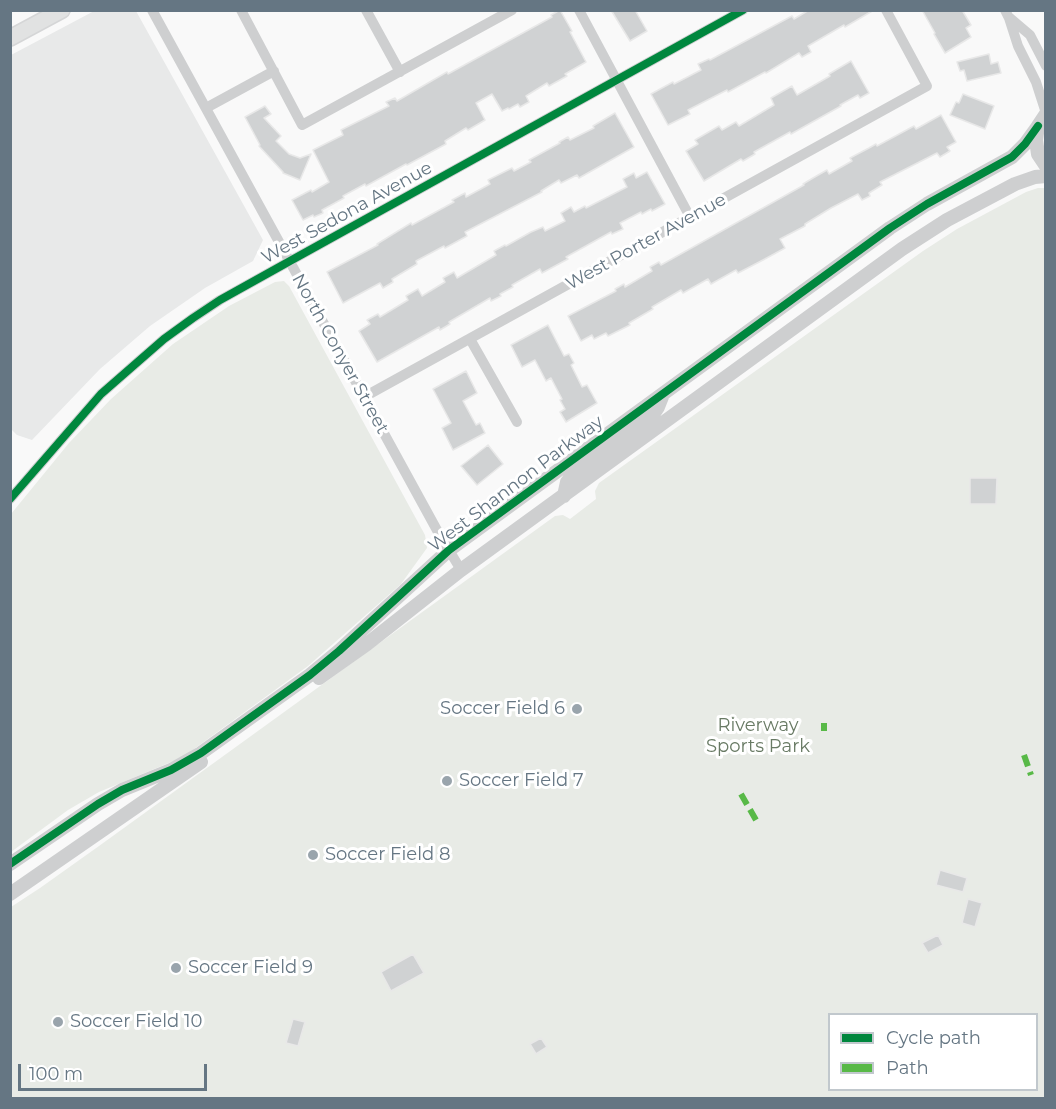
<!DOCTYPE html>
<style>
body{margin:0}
#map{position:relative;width:1056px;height:1109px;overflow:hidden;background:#f9f9f9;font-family:Montserrat,sans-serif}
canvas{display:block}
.frame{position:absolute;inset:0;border:12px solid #657683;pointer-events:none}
.legend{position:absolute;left:828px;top:1013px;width:210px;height:78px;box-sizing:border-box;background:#fff;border:2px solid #c1c8cd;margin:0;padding:8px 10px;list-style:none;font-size:18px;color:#657683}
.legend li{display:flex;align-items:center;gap:12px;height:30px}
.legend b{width:30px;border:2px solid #c1c8cd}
.scale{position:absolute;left:18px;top:1064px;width:189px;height:27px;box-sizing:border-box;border:3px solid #657683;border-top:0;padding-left:8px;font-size:18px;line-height:21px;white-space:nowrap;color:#657683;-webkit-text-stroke:4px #fff;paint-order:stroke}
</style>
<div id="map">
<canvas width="1056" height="1109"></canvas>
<div class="frame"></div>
<ul class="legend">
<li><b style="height:8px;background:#00873e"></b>Cycle path</li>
<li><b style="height:8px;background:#58b947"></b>Path</li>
</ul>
<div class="scale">100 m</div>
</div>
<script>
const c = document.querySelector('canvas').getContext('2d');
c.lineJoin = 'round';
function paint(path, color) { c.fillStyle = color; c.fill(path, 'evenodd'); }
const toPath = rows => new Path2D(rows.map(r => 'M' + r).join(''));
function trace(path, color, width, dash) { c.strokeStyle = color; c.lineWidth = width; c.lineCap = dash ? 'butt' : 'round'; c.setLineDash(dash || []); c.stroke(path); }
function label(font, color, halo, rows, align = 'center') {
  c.font = font + ' Montserrat,sans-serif'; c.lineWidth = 6; c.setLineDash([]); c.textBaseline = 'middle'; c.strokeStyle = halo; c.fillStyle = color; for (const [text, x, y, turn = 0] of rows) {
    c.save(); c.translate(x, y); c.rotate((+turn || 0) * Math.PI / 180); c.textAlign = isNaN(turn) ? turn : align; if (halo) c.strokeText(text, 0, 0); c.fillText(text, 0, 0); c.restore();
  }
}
const built = toPath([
 [96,10,136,11,263,240,253,261,205,288,150,326,100,369,32,440,17,435,11,429,11,55]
]);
const green = toPath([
 [1038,188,1045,188,1045,1098,11,1098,11,907,40,888,99,846,555,516,563,515,570,519,596,499,595,491,599,483,923,251,957,229,1026,192],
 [830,1014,1036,1014,1036,1090,830,1090],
 [284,281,289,286,425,535,427,548,401,584,308,666,183,757,99,792,68,810,11,852,11,514,69,443,111,399,173,344,229,306,275,282]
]);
const building = toPath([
 [560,10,572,31,570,32,586,62,565,74,567,76,549,86,547,83,526,96,529,102,520,107,518,104,509,109,508,108,502,111,492,94,476,103,485,120,480,123,468,130,466,128,445,141,446,144,407,165,406,164,366,186,365,184,343,196,344,198,322,210,323,213,314,217,313,215,303,220,292,200,311,190,312,192,329,182,313,150,343,135,341,130,389,106,386,102,395,98,397,101,447,72,448,74,552,17,551,15,560,10],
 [611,10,635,10,647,31,630,41,611,10],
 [809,10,874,10,845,27,844,25,808,46,811,52,802,57,799,53,766,73,765,72,728,92,727,90,688,110,690,114,668,125,651,94,673,82,674,84,701,70,698,64,709,59,710,60,792,16,794,19,809,10],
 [922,10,962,10,971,25,966,28,971,37,945,53,934,34,935,33,922,10],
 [989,54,991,64,998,62,1001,73,967,81,964,70,960,71,957,62,989,54],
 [851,61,869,93,860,98,858,95,840,105,841,106,791,134,790,132,754,152,755,154,743,161,741,159,704,181,686,151,698,144,695,140,719,126,722,130,736,122,739,126,774,105,771,98,792,86,797,95,830,76,829,74,851,61],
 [963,94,994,106,985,129,950,115,956,102,959,103,963,94],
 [265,106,271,114,264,118,281,136,276,141,289,154,300,158,311,154,300,180,283,173,283,172,259,146,260,145,245,117,265,106],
 [615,113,634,147,579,178,577,175,561,183,559,180,541,191,542,192,465,232,467,236,445,248,444,246,416,261,417,264,392,279,393,282,383,288,380,283,343,303,327,272,378,245,377,244,411,223,412,225,454,202,452,200,465,193,466,197,490,184,488,180,512,168,514,171,531,162,529,160,560,143,559,142,568,137,570,140,594,128,593,126,615,113],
 [941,115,956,142,947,147,950,151,940,157,937,153,880,182,882,185,869,193,870,196,862,200,858,194,831,208,805,224,805,226,780,239,785,248,763,260,738,273,736,270,711,284,708,279,683,293,681,290,652,307,653,309,629,323,630,325,608,336,606,333,594,339,592,335,581,341,568,316,616,291,615,289,624,284,625,287,652,271,650,267,659,262,661,265,804,185,803,184,813,178,827,170,829,174,852,161,850,158,869,148,876,144,877,146,914,126,916,129,941,115],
 [647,172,665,204,652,211,651,209,642,214,641,212,620,223,623,229,612,234,611,232,566,257,568,259,542,273,540,269,512,285,513,287,500,294,501,296,491,301,490,298,449,322,450,324,440,330,439,327,377,362,359,331,370,324,367,320,378,314,380,317,408,300,406,296,418,289,422,296,445,282,443,278,454,272,457,278,496,255,494,251,505,245,506,246,531,232,543,227,545,231,565,221,561,213,571,207,574,212,585,206,586,208,627,187,623,179,634,173,636,178,647,172],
 [548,325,564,356,569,354,574,363,571,365,582,387,587,385,597,403,566,422,560,412,565,409,560,400,562,399,551,378,546,381,535,360,522,367,511,345,548,325],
 [466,371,477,393,463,401,476,425,480,423,485,433,453,450,442,428,451,423,433,389,466,371],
 [488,445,503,464,477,485,461,466,488,445],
 [970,478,997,478,996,504,970,504,970,478],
 [940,870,967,878,963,892,936,885,940,870],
 [968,899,982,903,975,927,962,923,968,899],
 [938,935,943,945,928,953,922,943,938,935],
 [413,954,424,973,391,991,381,972,413,954],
 [293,1019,305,1022,298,1046,286,1043,293,1019],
 [541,1038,547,1047,536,1054,530,1044,541,1038]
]);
const minor = toPath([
 [152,10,438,532,461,570],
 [241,10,302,125,512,10],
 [366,10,400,72],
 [579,10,690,217],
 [1005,10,1009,18,1018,46,1036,82,1046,113],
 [1010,18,1030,35,1046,66],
 [206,108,274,71],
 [470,339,517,422],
 [364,397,927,86,886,10],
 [10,499,101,394,164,339,193,318,220,300,290,261,743,10]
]);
const tertiary = toPath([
 [1046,114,1038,126,1036,140,1038,154,1046,166],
 [564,496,567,482,578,468,654,413,658,407,662,397],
 [319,678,367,644,461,570,902,249,947,220,1015,184,1035,177,1046,176],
 [10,864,98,804,122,790,171,770,201,753,310,675,339,651,449,550,890,228,927,204,1012,157,1025,144,1038,126],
 [10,894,201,762]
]);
const secondary = toPath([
 [10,38,62,10]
]);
const quiet = toPath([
 [824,731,824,723],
 [1024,755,1031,775],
 [741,794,756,820]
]);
const cycleway = toPath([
 [10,499,101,394,164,339,193,318,220,300,290,261,743,10],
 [10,864,98,804,122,790,171,770,201,753,310,675,339,651,449,550,890,228,927,204,1012,157,1025,144,1038,126]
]);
const markers = [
 [577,709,6,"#99a4ac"],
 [447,781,6,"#99a4ac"],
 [313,855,6,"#99a4ac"],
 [176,968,6,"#99a4ac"],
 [58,1022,6,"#99a4ac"]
];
const streetNames = [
 ["West Sedona Avenue",347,213,-29],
 ["West Porter Avenue",646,242,-29],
 ["North Conyer Street",340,354,61],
 ["West Shannon Parkway",516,484,-37]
];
const poiNames = [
 ["Soccer Field 6",565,709,"right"],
 ["Soccer Field 7",459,781],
 ["Soccer Field 8",325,855],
 ["Soccer Field 9",188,968],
 ["Soccer Field 10",70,1022]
];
const parkNames = [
 ["Riverway",758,726],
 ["Sports Park",758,747]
];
paint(built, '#e8e9e9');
paint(green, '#e8ebe6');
paint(building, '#d0d2d3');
trace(building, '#e8e8e8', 1.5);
trace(secondary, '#d5d6d7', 18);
trace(minor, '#cecfd0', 10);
trace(tertiary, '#cecfd0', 14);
trace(secondary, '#e1e2e2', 15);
trace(quiet, '#58b947', 6, [12, 6]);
trace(cycleway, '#00873e', 8);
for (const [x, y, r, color] of markers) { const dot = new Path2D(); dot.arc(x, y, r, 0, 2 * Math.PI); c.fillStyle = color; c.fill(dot); trace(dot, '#fff', 2); }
label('18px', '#657683', '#fff', streetNames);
label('18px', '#657683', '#fff', poiNames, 'left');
label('18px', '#687a64', '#fff', parkNames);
</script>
